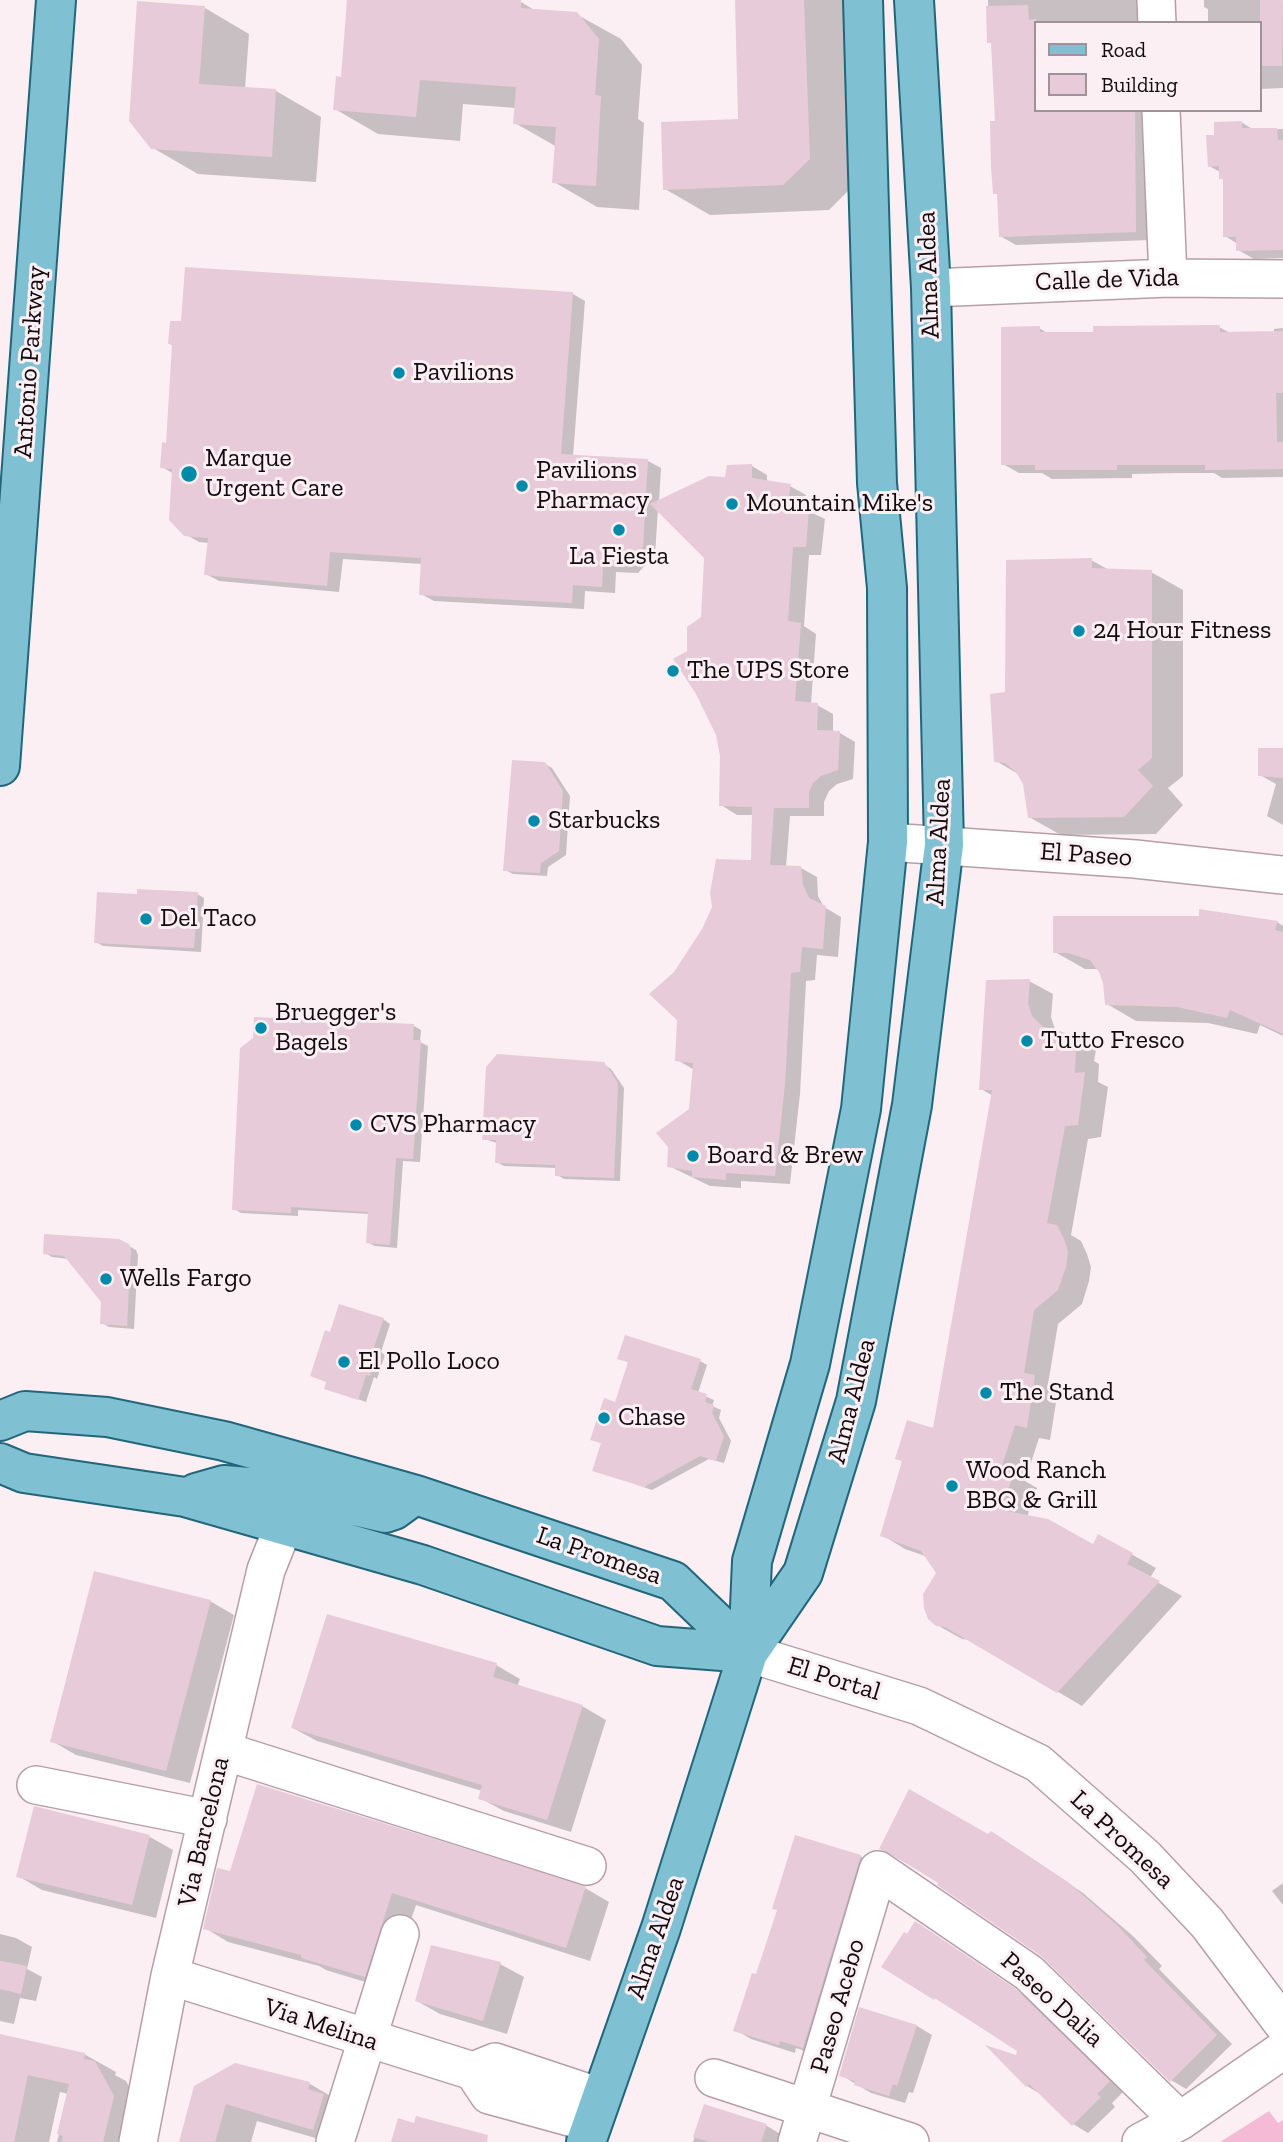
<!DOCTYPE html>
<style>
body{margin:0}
#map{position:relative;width:1283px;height:2142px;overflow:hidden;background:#fbeff4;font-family:"Zilla Slab",serif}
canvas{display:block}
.legend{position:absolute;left:1034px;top:21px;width:228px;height:91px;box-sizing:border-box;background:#fbeff4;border:2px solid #9e9398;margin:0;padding:9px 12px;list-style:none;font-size:21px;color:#130a0e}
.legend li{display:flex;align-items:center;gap:14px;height:35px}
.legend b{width:35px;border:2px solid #9e9398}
</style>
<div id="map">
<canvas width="1283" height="2142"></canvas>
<ul class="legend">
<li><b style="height:9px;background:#7fc1d3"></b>Road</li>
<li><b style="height:19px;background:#e8cbd8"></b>Building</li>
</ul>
</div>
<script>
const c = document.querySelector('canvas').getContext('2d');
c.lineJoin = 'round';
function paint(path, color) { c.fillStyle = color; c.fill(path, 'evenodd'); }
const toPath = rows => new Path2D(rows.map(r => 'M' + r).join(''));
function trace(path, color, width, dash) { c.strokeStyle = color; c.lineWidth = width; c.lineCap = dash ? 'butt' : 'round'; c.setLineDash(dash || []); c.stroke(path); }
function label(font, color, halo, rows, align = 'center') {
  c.font = font + ' "Zilla Slab",serif'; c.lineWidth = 6; c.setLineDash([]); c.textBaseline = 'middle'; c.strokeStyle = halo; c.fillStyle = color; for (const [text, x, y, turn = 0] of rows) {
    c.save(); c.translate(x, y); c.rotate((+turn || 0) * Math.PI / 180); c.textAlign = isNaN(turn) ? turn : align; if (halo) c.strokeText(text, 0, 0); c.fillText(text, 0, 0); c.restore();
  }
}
const green = toPath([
 [1269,2111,1278,2123,1283,2120,1283,2142,1220,2142]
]);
const shadow = toPath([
 [349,0,521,2,536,11,576,14,621,39,642,65,638,119,644,123,639,210,597,207,554,182,557,147,515,123,516,108,463,104,460,141,378,134,335,109,342,79],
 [737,0,848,0,854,185,829,210,710,215,665,189,740,120],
 [988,0,1141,0,1142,23,1036,23,1036,110,1150,110,1151,240,1016,245,1000,236,998,195,995,193,997,123,993,44,989,42],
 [1204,0,1283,0,1283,88,1260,89,1260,23,1208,23,1208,9,1204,7],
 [205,8,249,34,245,89,276,91,321,117,316,182,198,174,153,148],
 [1241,122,1254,130,1283,129,1283,258,1254,259,1238,250,1238,244,1225,236,1224,180,1220,178,1220,172,1209,166,1216,137],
 [573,294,585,301,573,456,648,461,661,468,659,502,726,479,752,466,767,475,767,482,790,486,806,495,804,509,825,519,821,555,809,555,804,626,816,634,811,704,817,705,833,714,833,733,840,733,855,742,853,779,837,784,829,791,824,802,824,816,790,816,786,867,801,868,817,877,818,896,824,907,841,917,838,957,817,955,815,980,806,981,800,1094,790,1184,741,1181,741,1188,710,1186,669,1166,691,1110,693,1069,677,1060,679,1019,675,973,753,862,754,815,737,815,721,805,722,756,717,735,689,652,702,618,706,557,658,509,655,555,638,573,616,572,615,593,585,591,584,609,434,601,421,594,422,564,343,559,339,592,219,581,206,574,209,543,199,542,185,534,174,474,162,467,168,445,174,346,170,344],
 [1219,327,1232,334,1274,333,1274,329,1283,328,1283,477,1222,478,1214,473,1178,473,1132,474,1132,478,1052,479,1042,473,1019,473,1003,464,1039,328,1049,334],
 [1091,560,1109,570,1151,572,1183,590,1183,776,1168,788,1183,805,1156,834,1061,835,1029,817,1025,783,1020,775,996,761],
 [1283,749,1283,825,1267,816,1276,784,1260,775],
 [545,764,552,768,570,796,566,855,548,867,547,876,513,874,505,870],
 [197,894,204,898,201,952,103,946,96,942,138,896],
 [1277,922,1283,926,1283,1036,1260,1025,1257,1034,1208,1023,1136,1021,1107,1004,1105,982,1099,969,1085,969,1055,952],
 [1029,981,1053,994,1051,1017,1056,1032,1072,1036,1096,1050,1094,1061,1099,1064,1098,1082,1108,1087,1101,1137,1088,1139,1071,1235,1081,1241,1087,1254,1091,1267,1089,1281,1082,1304,1058,1324,1048,1384,1058,1390,1050,1440,1039,1438,1025,1481,1037,1488,1027,1517,1093,1546,1099,1536,1156,1568,1150,1578,1182,1596,1082,1706,970,1640,962,1639,937,1625,938,1573,928,1557,905,1549,882,1535,903,1462,897,1458,934,1430,993,1096,981,1089],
 [414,1026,421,1030,420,1042,428,1046,420,1162,403,1161,397,1248,375,1246,367,1242,370,1214,298,1210,298,1216,241,1213,234,1209],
 [603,1064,611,1069,624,1088,620,1181,564,1179,557,1175,557,1168,504,1166,497,1162,497,1143,484,1139],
 [119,1240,136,1250,138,1255,134,1329,109,1327,102,1323,103,1301,69,1259,52,1257,45,1253],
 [383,1319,390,1324,381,1352,385,1355,377,1379,374,1377,366,1402,326,1388,331,1334],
 [619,1358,700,1361,707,1365,698,1393,714,1400,712,1406,721,1410,719,1418,731,1441,724,1463,709,1459,652,1490,594,1470,602,1444,592,1439,616,1404,629,1363],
 [210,1601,234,1615,190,1783,76,1755,52,1741],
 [496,1665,520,1679,517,1687,582,1706,606,1720,571,1832,504,1811,480,1798,482,1791,317,1741,293,1728],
 [150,1837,173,1850,156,1918,42,1890,18,1876],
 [989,1837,1007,1842,1083,1893,1134,1937,1162,1966,1159,1969,1232,2044,1186,2089,1171,2080,1042,1954,940,1883,882,1849],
 [860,1856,876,1865,819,2056,796,2048,795,2053,751,2039,736,2030,757,1976],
 [231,1873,585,1888,609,1902,590,1961,416,1905,388,1989,326,1970,319,1966,228,1942,205,1928],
 [1283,1883,1283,1905,1272,1891],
 [931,1932,1031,2000,1124,2091,1112,2103,1115,2107,1088,2133,1073,2124,1042,2095,1027,2086,1017,2057,1019,2051,884,1966,907,1936],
 [0,1934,16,1938,32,1947,27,1969,42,1977,36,2001,20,1998,14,2024,0,2021],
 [500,1964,524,1977,507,2034,440,2014,417,2001],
 [860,2009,917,2026,932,2035,913,2093,909,2092,905,2103,871,2093,841,2075],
 [0,2054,84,2054,116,2072,115,2075,126,2081,144,2115,138,2142,57,2142,69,2094,60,2092,49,2142,0,2142],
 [310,2084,341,2102,329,2142,257,2121,251,2142,181,2142,196,2087],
 [705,2106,767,2126,782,2135,780,2142,693,2142]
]);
const building = toPath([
 [347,0,521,0,521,8,577,12,599,39,595,95,601,96,596,186,552,183,556,127,513,124,516,87,420,80,416,117,333,110,336,76,341,77],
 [735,0,804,0,810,159,783,185,663,190,661,122,738,119],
 [1260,0,1283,0,1282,66,1260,66],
 [137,1,205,6,199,84,276,89,272,157,151,149,129,121],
 [1028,5,1029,20,1036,19,1036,110,1135,110,1136,232,999,237,997,194,993,194,991,167,990,121,995,121,991,43,987,43,986,6],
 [1242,121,1242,128,1277,128,1278,140,1283,140,1283,250,1236,251,1236,237,1223,237,1223,179,1219,179,1219,166,1208,167,1206,135,1214,135,1214,122],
 [185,267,573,292,561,454,648,459,643,547,624,567,603,565,602,587,573,585,572,603,419,595,421,558,330,552,327,586,204,575,208,538,184,536,169,520,172,469,160,468,162,442,166,443,172,344,168,344,170,321,181,321],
 [1220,325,1220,332,1283,331,1283,393,1276,393,1277,442,1283,442,1283,469,1205,470,1205,465,1117,465,1117,470,1035,470,1035,465,1001,465,1001,327,1040,326,1040,332,1093,332,1093,326],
 [752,464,752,478,791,484,787,506,809,508,806,547,793,547,788,621,801,623,795,701,818,703,817,730,840,731,838,770,821,776,813,783,809,792,809,808,774,808,770,865,801,866,803,885,809,898,826,906,823,949,802,947,800,972,791,973,785,1084,775,1176,726,1173,726,1180,692,1177,692,1171,667,1167,668,1147,656,1133,689,1109,693,1063,675,1061,677,1020,649,994,674,972,702,929,712,907,710,893,716,859,751,860,752,807,719,806,720,756,716,735,696,694,673,659,687,651,687,627,701,617,704,558,650,504,709,476,725,477,727,465],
 [1092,558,1092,568,1152,570,1152,758,1138,770,1153,786,1124,817,1028,818,1023,784,1016,772,1005,763,994,762,990,694,1005,692,1006,560],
 [1258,748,1283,748,1283,778,1258,776],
 [512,760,545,762,563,791,559,851,541,863,540,873,503,871],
 [137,889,198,892,194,948,94,943,97,892,137,894],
 [1199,909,1278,921,1275,930,1283,932,1283,1034,1230,1010,1227,1018,1177,1007,1105,1005,1103,983,1099,972,1090,960,1068,953,1053,953,1053,916,1199,916],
 [1030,979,1028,1003,1032,1016,1042,1026,1073,1035,1071,1048,1076,1048,1075,1073,1085,1072,1078,1125,1065,1126,1047,1223,1057,1225,1064,1239,1068,1252,1066,1267,1058,1290,1034,1310,1024,1373,1035,1375,1027,1428,1015,1425,1001,1469,1014,1473,1001,1510,1048,1519,1093,1544,1098,1534,1133,1553,1127,1564,1160,1581,1057,1693,945,1627,936,1626,928,1619,924,1608,923,1594,936,1573,921,1551,880,1536,902,1461,895,1459,907,1420,933,1428,992,1090,979,1090,986,980],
 [254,1017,414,1024,413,1040,421,1040,413,1159,396,1158,390,1245,366,1243,368,1212,291,1207,291,1213,232,1210,240,1048,253,1038],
 [497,1054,604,1062,618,1083,614,1178,555,1176,555,1165,495,1163,496,1140,482,1140,486,1067],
 [44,1234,119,1239,129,1244,131,1249,127,1326,100,1324,101,1302,64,1256,43,1254],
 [339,1304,384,1318,374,1347,378,1349,370,1376,366,1375,358,1400,324,1389,326,1382,310,1376,325,1330,330,1332],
 [625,1335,701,1359,691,1389,707,1394,705,1402,714,1405,712,1413,724,1436,716,1461,700,1456,644,1487,592,1471,601,1443,590,1440,604,1398,615,1402,628,1362,617,1359],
 [94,1571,211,1600,166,1771,50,1742],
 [327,1614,497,1663,493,1677,583,1705,547,1820,478,1799,482,1785,291,1728],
 [257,1784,586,1886,566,1948,392,1893,365,1977,301,1958,301,1955,203,1929,217,1868,230,1871],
 [909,1789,988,1834,991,1831,1068,1882,1118,1926,1147,1957,1144,1960,1217,2035,1170,2082,1041,1956,937,1885,938,1883,890,1853,879,1849],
 [34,1806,150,1835,132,1905,16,1877],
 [795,1835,861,1855,803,2048,780,2041,779,2045,733,2031,752,1973,756,1974,777,1910,772,1909],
 [915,1921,1016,1989,1110,2081,1097,2094,1101,2097,1072,2126,1029,2084,1026,2087,985,2045,1016,2055,1017,2051,935,1998,934,2000,881,1967,904,1932,907,1934],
 [431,1945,501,1962,483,2021,415,2001],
 [0,1961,27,1966,21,1994,0,1989],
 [859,2007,917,2025,897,2086,893,2084,889,2096,854,2085,855,2081,839,2076],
 [0,2034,85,2053,84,2059,95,2061,114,2096,103,2142,62,2142,63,2136,57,2134,69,2084,28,2075,14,2142,0,2142],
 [235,2063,310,2082,308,2089,324,2094,313,2130,226,2104,215,2142,179,2142,194,2086],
 [704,2104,767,2124,761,2142,710,2142,693,2137],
 [416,2116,488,2135,487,2142,391,2142,398,2118,414,2123]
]);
const minor = toPath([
 [1156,0,1157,23],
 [1161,110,1168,278],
 [931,288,1168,278,1283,279],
 [888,842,1135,859,1283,875],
 [748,1653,919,1706,1038,1763,1145,1857,1207,1923,1283,2024],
 [224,1751,587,1866],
 [36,1785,208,1819],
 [170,1976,473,2071,489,2095,591,2123],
 [473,2071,495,2062,600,2097],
 [714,2078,910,2142],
 [138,2142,170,1976,266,1570,284,1525],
 [335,2142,400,1934],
 [797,2142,878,1870,1029,1973,1180,2121],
 [1141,2142,1180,2121,1283,2050]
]);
const major = toPath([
 [0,766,56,0],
 [0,1421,25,1411,107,1417,224,1441,416,1495,673,1581,748,1653],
 [0,1463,24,1473,185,1497,423,1565,657,1646,748,1653],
 [196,1493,224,1485,285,1490,385,1513,394,1510,405,1502],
 [748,1653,803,1573,856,1401,912,1105,944,845,931,288,914,0],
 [586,2142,661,1928,748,1653,752,1561,810,1364,861,1109,888,842,887,588,877,483,863,0]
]);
const markers = [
 [399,373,7,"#008aa9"],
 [189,474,9,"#008aa9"],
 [522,486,7,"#008aa9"],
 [732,504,7,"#008aa9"],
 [619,530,7,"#008aa9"],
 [1079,631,7,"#008aa9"],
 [673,671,7,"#008aa9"],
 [534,821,7,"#008aa9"],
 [146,919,7,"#008aa9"],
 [261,1028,7,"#008aa9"],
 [1027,1041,7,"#008aa9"],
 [356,1125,7,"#008aa9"],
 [693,1156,7,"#008aa9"],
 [106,1279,7,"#008aa9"],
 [344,1362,7,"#008aa9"],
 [986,1393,7,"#008aa9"],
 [604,1418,7,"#008aa9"],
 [952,1486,7,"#008aa9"]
];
const streetNames = [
 ["Alma Aldea",929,275,-92],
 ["Calle de Vida",1107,280,-2],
 ["Antonio Parkway",30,362,-86],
 ["Alma Aldea",939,842,-87],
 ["El Paseo",1086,855,4],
 ["Alma Aldea",852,1401,-76],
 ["La Promesa",599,1556,19],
 ["El Portal",834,1679,17],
 ["Via Barcelona",204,1832,-77],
 ["La Promesa",1122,1840,43],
 ["Alma Aldea",656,1938,-71],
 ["Paseo Dalia",1052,2000,42],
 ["Paseo Acebo",838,2006,-74],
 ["Via Melina",321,2025,18]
];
const poiNames = [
 ["Pavilions",413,373],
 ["Marque",205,459],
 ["Urgent Care",205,489],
 ["Pavilions",536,471],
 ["Pharmacy",536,501],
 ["Mountain Mike's",746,504],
 ["La Fiesta",619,557,"center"],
 ["24 Hour Fitness",1093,631],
 ["The UPS Store",687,671],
 ["Starbucks",548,821],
 ["Del Taco",160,919],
 ["Bruegger's",275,1013],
 ["Bagels",275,1043],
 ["Tutto Fresco",1041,1041],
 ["CVS Pharmacy",370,1125],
 ["Board & Brew",707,1156],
 ["Wells Fargo",120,1279],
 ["El Pollo Loco",358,1362],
 ["The Stand",1000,1393],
 ["Chase",618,1418],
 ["Wood Ranch",966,1471],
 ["BBQ & Grill",966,1501]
];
paint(green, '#f5bbd6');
paint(shadow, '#0003');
paint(building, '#e8cbd8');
trace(minor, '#b89da9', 40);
trace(major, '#21667b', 42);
trace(minor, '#fff', 37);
trace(major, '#7fc1d3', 38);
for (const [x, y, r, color] of markers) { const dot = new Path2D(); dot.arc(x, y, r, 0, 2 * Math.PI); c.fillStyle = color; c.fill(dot); trace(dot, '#fbeff4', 2.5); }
label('26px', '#130a0e', '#fbeff4', streetNames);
label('26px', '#130a0e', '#fbeff4', poiNames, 'left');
</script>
